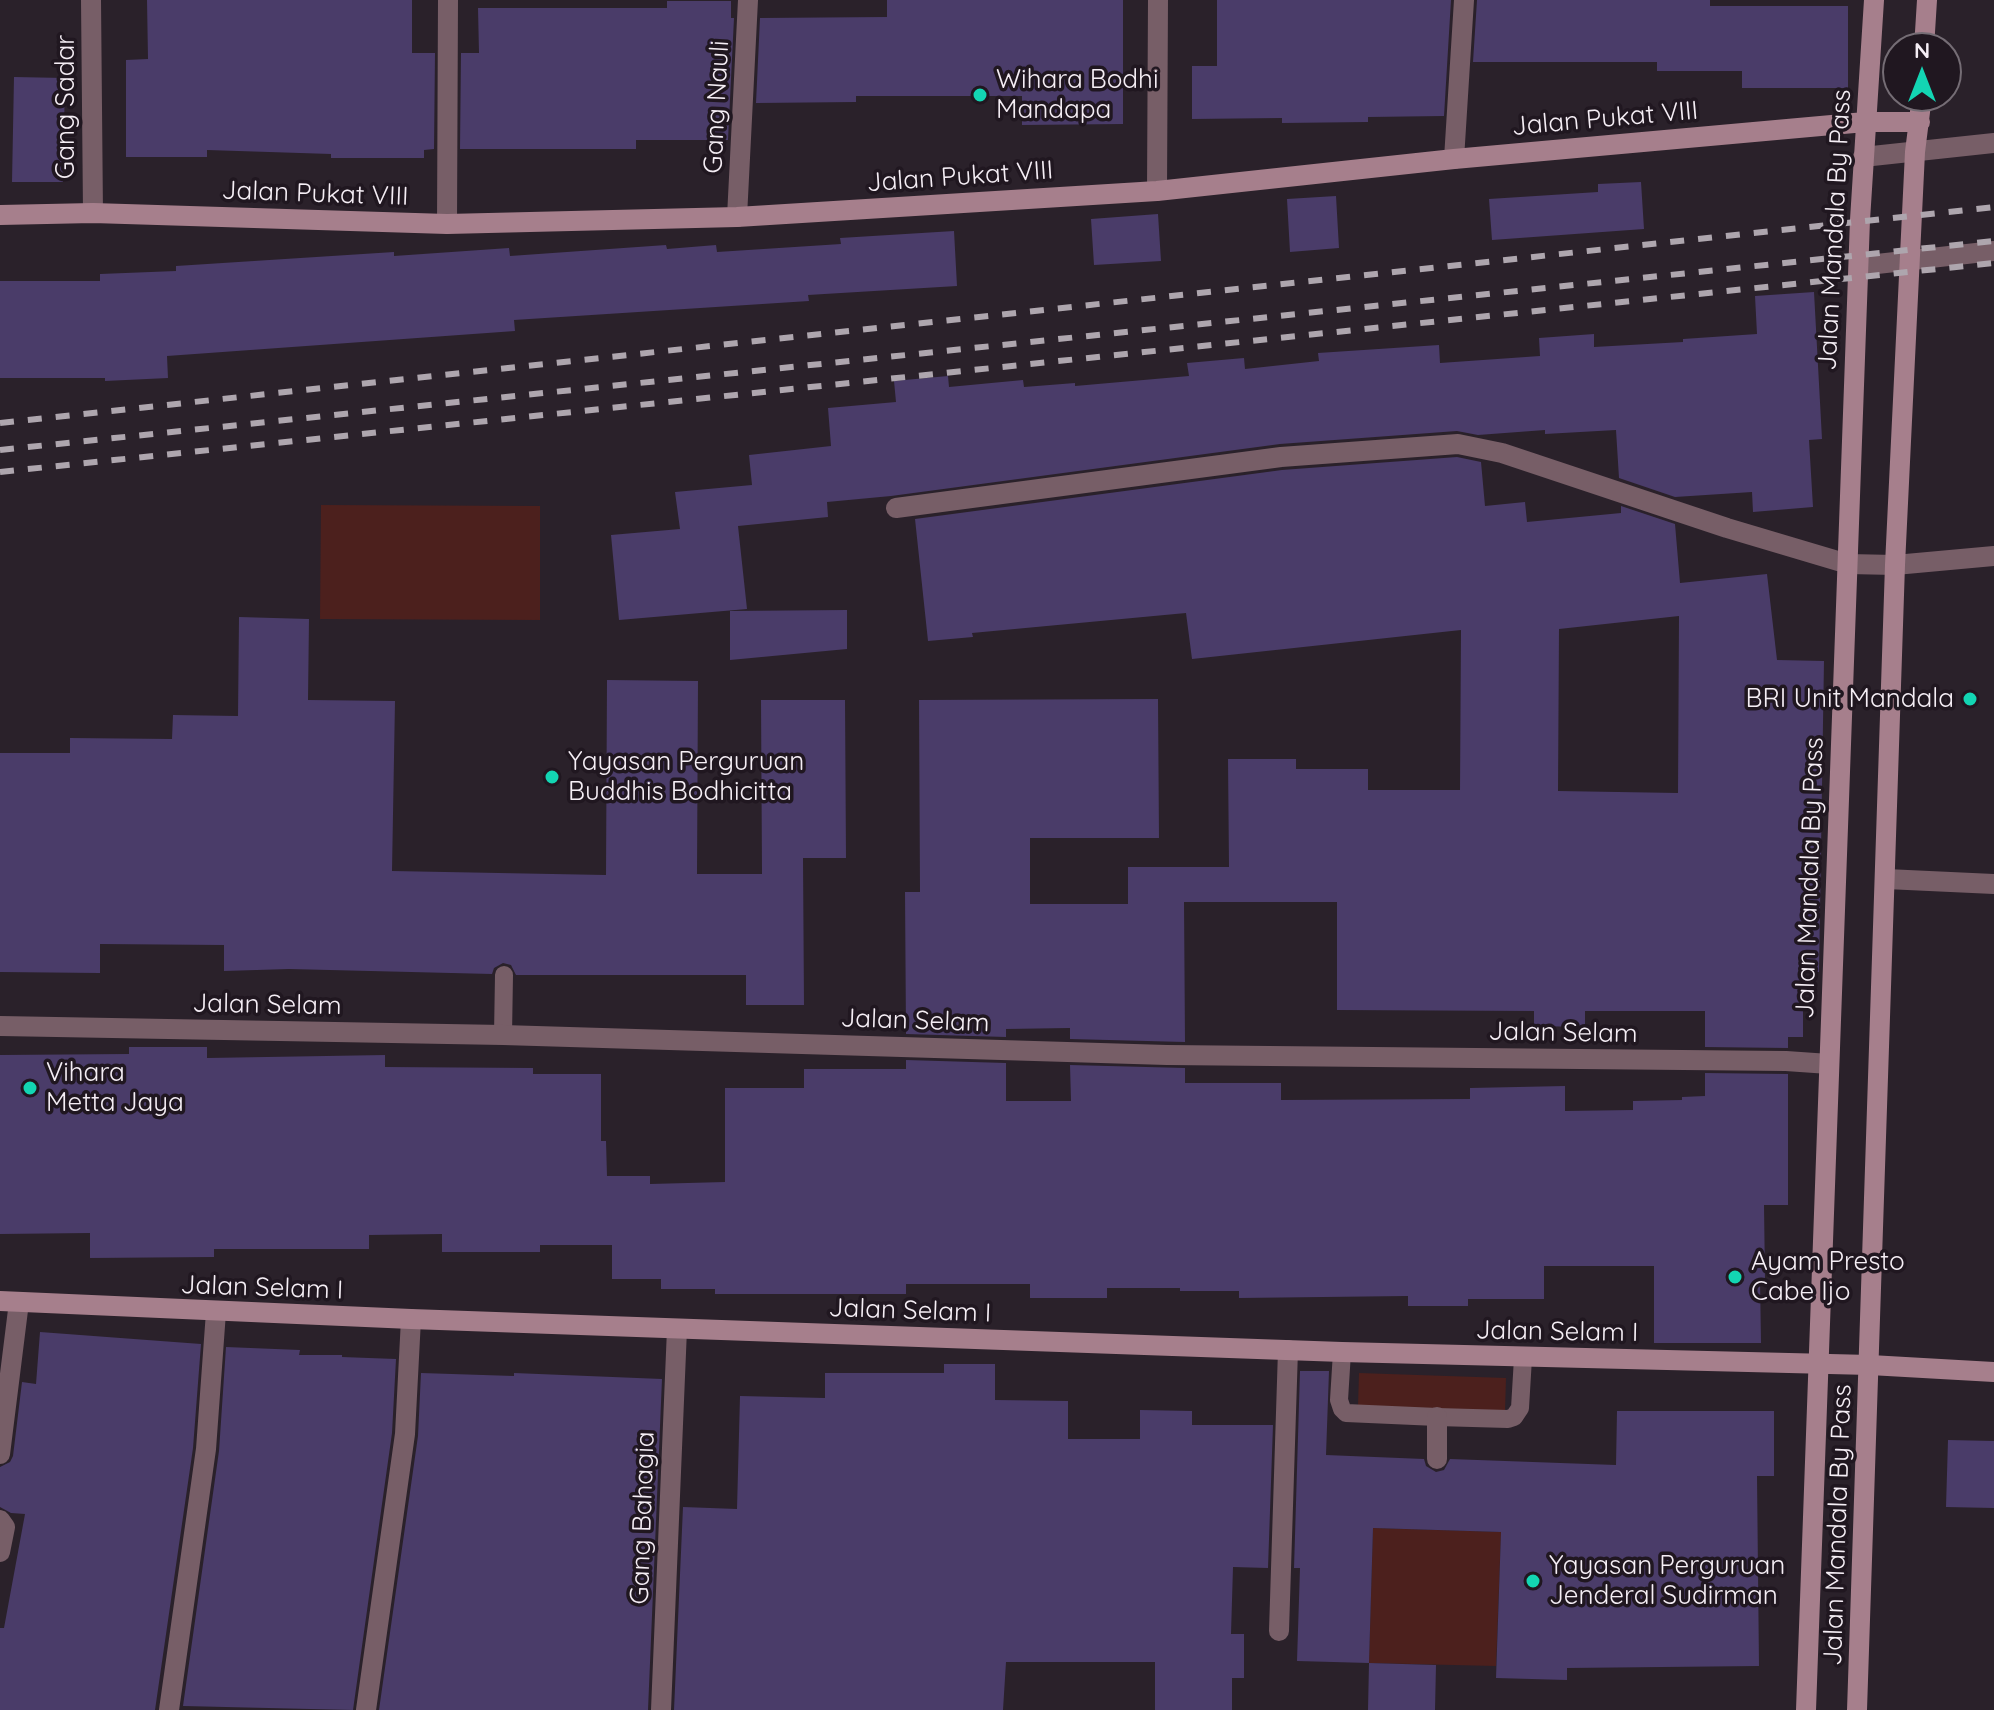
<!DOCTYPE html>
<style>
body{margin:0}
#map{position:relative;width:1994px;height:1710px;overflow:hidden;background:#2a212a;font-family:Quicksand,sans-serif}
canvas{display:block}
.north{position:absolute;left:1882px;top:32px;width:80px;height:80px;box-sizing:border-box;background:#201720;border:2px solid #756d75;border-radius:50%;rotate:0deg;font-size:22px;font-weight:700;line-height:32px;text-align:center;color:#f5eef5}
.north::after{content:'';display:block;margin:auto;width:28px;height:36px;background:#13d5b3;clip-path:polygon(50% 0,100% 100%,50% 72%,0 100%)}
</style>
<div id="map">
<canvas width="1994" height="1710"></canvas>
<div class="north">N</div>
</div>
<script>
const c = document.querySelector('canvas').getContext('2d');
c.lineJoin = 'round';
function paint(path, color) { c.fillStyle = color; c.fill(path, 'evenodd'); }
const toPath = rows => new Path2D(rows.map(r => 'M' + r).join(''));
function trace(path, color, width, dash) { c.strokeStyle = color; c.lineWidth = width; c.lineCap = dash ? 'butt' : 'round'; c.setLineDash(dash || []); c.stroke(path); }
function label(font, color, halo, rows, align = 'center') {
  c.font = font + ' Quicksand,sans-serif'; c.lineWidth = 7; c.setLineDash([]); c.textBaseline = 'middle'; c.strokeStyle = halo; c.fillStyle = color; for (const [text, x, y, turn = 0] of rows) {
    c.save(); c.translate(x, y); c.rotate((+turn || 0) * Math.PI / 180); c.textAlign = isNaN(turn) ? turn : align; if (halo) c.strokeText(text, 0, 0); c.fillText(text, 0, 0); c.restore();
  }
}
const green = toPath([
 [321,505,540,506,540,620,320,619],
 [1359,1373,1506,1378,1505,1412,1358,1407],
 [1373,1528,1501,1532,1496,1666,1369,1663]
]);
const building = toPath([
 [147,0,412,0,412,53,435,53,434,149,424,150,424,158,331,158,331,154,207,150,207,157,126,157,126,60,148,59],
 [887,0,1123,0,1123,124,1022,125,1022,96,856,96,856,102,756,103,760,18,887,17],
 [1217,0,1451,0,1444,116,1368,117,1368,122,1282,123,1282,118,1192,119,1192,66,1217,66],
 [1477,0,1710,0,1710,6,1848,6,1848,88,1742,88,1742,71,1657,71,1657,62,1473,62],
 [667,1,731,1,731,18,734,18,728,140,636,140,636,149,460,149,461,53,479,53,478,8,667,8],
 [14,77,65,78,63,182,12,182],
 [1641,182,1644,229,1492,240,1489,199,1598,192,1598,184],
 [1336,196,1339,248,1290,252,1287,199],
 [1158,214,1161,261,1094,265,1091,219],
 [954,231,957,286,808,295,809,301,514,320,515,331,167,356,168,378,105,381,105,378,0,378,0,281,100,281,100,274,176,271,176,266,394,252,394,256,509,248,510,256,666,245,667,249,716,245,717,252,841,244,840,238],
 [1814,292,1822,439,1809,440,1813,507,1753,512,1752,492,1675,497,1619,478,1616,430,1545,434,1545,430,1478,435,1457,431,1280,444,891,496,827,502,828,517,738,526,747,609,619,620,611,535,680,529,675,492,752,485,749,455,831,446,828,408,896,402,894,381,948,376,949,387,1023,380,1024,387,1075,383,1075,386,1189,376,1187,363,1244,358,1245,369,1319,361,1318,353,1439,345,1440,363,1540,356,1539,338,1594,334,1594,347,1683,342,1683,339,1757,334,1755,296],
 [1457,457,1481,462,1485,506,1525,502,1527,522,1621,513,1621,506,1675,524,1680,583,1767,574,1777,660,1824,661,1819,972,1803,972,1803,1037,1788,1037,1788,1048,1705,1047,1705,1011,1585,1011,1585,1027,1534,1026,1534,1011,1337,1010,1337,902,1184,902,1185,1042,1070,1039,1070,1028,1006,1029,1006,1037,906,1034,905,892,920,892,919,700,1158,699,1159,838,1030,838,1030,904,1128,904,1128,867,1229,867,1228,759,1296,759,1296,769,1368,769,1368,790,1460,790,1461,630,1192,659,1186,613,972,633,973,637,928,641,915,519,1282,470],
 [1679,616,1678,793,1558,791,1559,629],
 [847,610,847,649,730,660,730,611],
 [239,617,309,619,308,700,395,701,392,871,606,875,607,680,698,681,697,874,762,874,761,700,845,700,846,858,803,858,804,1005,746,1005,746,975,516,975,511,965,503,963,494,968,492,974,289,969,224,971,224,945,100,944,100,973,0,972,0,753,70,753,70,738,172,739,173,715,238,716],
 [129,1047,207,1047,207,1058,385,1055,385,1067,533,1068,533,1074,601,1074,601,1141,606,1141,607,1176,650,1176,650,1184,725,1182,725,1088,804,1088,804,1069,906,1069,906,1060,1006,1063,1006,1101,1071,1101,1070,1065,1185,1068,1185,1083,1281,1083,1281,1100,1470,1099,1470,1088,1565,1086,1565,1111,1633,1110,1633,1101,1682,1100,1682,1097,1705,1096,1705,1073,1788,1074,1788,1205,1764,1205,1765,1280,1760,1280,1761,1343,1654,1343,1654,1266,1544,1266,1544,1299,1468,1299,1468,1306,1408,1306,1408,1296,1239,1298,1239,1291,1180,1291,1180,1288,1107,1288,1107,1298,1030,1298,1030,1284,906,1284,906,1294,715,1294,715,1289,661,1289,661,1279,612,1279,612,1245,540,1245,540,1252,442,1252,442,1234,369,1235,369,1249,214,1249,214,1257,90,1258,90,1233,0,1234,0,1055,129,1054],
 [40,1332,201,1344,193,1448,155,1710,0,1710,0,1628,4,1628,25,1514,11,1513,0,1507,0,1467,10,1462,13,1456,22,1382,36,1384],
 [226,1347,300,1350,299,1355,342,1355,342,1357,396,1359,392,1433,353,1710,183,1706,219,1451],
 [944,1364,995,1364,995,1400,1068,1401,1068,1439,1140,1439,1140,1410,1192,1411,1192,1425,1273,1425,1268,1568,1233,1567,1231,1634,1244,1634,1244,1678,1232,1678,1232,1710,1155,1710,1155,1662,1006,1662,1003,1710,674,1710,683,1507,737,1509,740,1396,825,1398,825,1373,944,1373],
 [1300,1371,1329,1371,1326,1455,1424,1459,1426,1466,1436,1472,1444,1470,1450,1459,1616,1465,1617,1411,1774,1411,1774,1476,1757,1476,1759,1666,1567,1668,1567,1680,1496,1678,1501,1532,1373,1528,1369,1663,1297,1661,1300,1568,1294,1568],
 [421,1373,514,1376,514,1373,662,1379,648,1710,379,1710,418,1436],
 [1948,1440,1994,1441,1994,1508,1946,1507],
 [1369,1663,1436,1665,1435,1710,1368,1710]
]);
const lane = toPath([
 [503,1035,504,975],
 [1342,1352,1339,1400,1342,1409,1346,1413,1437,1417,1508,1419,1514,1417,1520,1408,1523,1358]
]);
const street = toPath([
 [91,0,93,213],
 [1863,157,1994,143],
 [1454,159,1464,0],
 [1157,191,1158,0],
 [737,217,748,0],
 [447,224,448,0],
 [1859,266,1994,251],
 [896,508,1281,457,1458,444,1502,453,1727,528,1848,564,1895,565,1994,556],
 [1886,879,1994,884],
 [0,1026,503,1035,1167,1055,1786,1061,1829,1064],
 [1437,1417,1437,1459],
 [0,1454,19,1302],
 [0,1520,5,1527,0,1552],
 [1279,1631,1288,1350],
 [169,1710,206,1449,216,1312],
 [366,1710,405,1434,411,1319],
 [661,1710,677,1329]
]);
const secondary = toPath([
 [1924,48,1927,0],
 [0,215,93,213,447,224,737,217,1157,191,1454,159,1865,122,1920,122],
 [0,1301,411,1319,1342,1352,1870,1365,1994,1372],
 [1806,1710,1860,220,1874,0],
 [1857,1710,1895,565,1915,152,1922,96]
]);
const rail = toPath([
 [0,423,1994,207],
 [0,450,1994,241],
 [0,472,1994,263]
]);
const markers = [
 [980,95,8,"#13d5b3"],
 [1970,699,8,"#13d5b3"],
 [552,777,8,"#13d5b3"],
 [30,1088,8,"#13d5b3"],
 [1735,1277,8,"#13d5b3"],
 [1533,1581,8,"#13d5b3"]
];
const poiNames = [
 ["Wihara Bodhi",996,80],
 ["Mandapa",996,110],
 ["BRI Unit Mandala",1954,699,"right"],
 ["Yayasan Perguruan",568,762],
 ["Buddhis Bodhicitta",568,792],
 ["Vihara",46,1073],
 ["Metta Jaya",46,1103],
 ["Ayam Presto",1751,1262],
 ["Cabe Ijo",1751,1292],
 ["Yayasan Perguruan",1549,1566],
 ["Jenderal Sudirman",1549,1596]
];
const streetNames = [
 ["Gang Sadar",66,107,-90],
 ["Gang Nauli",717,107,-87],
 ["Jalan Pukat VIII",1605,119,-5],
 ["Jalan Pukat VIII",960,177,-4],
 ["Jalan Pukat VIII",315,194,2],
 ["Jalan Mandala By Pass",1835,230,-87],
 ["Jalan Mandala By Pass",1810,878,-88],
 ["Jalan Selam",267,1005,1],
 ["Jalan Selam",915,1021,2],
 ["Jalan Selam",1563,1033,1],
 ["Jalan Selam I",262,1288,2],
 ["Jalan Selam I",910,1311,2],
 ["Jalan Selam I",1557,1332,1],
 ["Gang Bahagia",643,1518,-88],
 ["Jalan Mandala By Pass",1838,1525,-88]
];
paint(green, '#4c201d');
paint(building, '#4a3c69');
trace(lane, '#775e67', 18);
trace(street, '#775e67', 20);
trace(secondary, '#a67f8c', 20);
trace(rail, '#aea6ae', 6, [14, 14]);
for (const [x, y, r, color] of markers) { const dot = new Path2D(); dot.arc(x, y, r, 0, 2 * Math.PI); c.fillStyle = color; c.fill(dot); trace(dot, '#201720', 3); }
label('26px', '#f5eef5', '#201720', poiNames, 'left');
label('26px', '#f5eef5', '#201720', streetNames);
</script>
